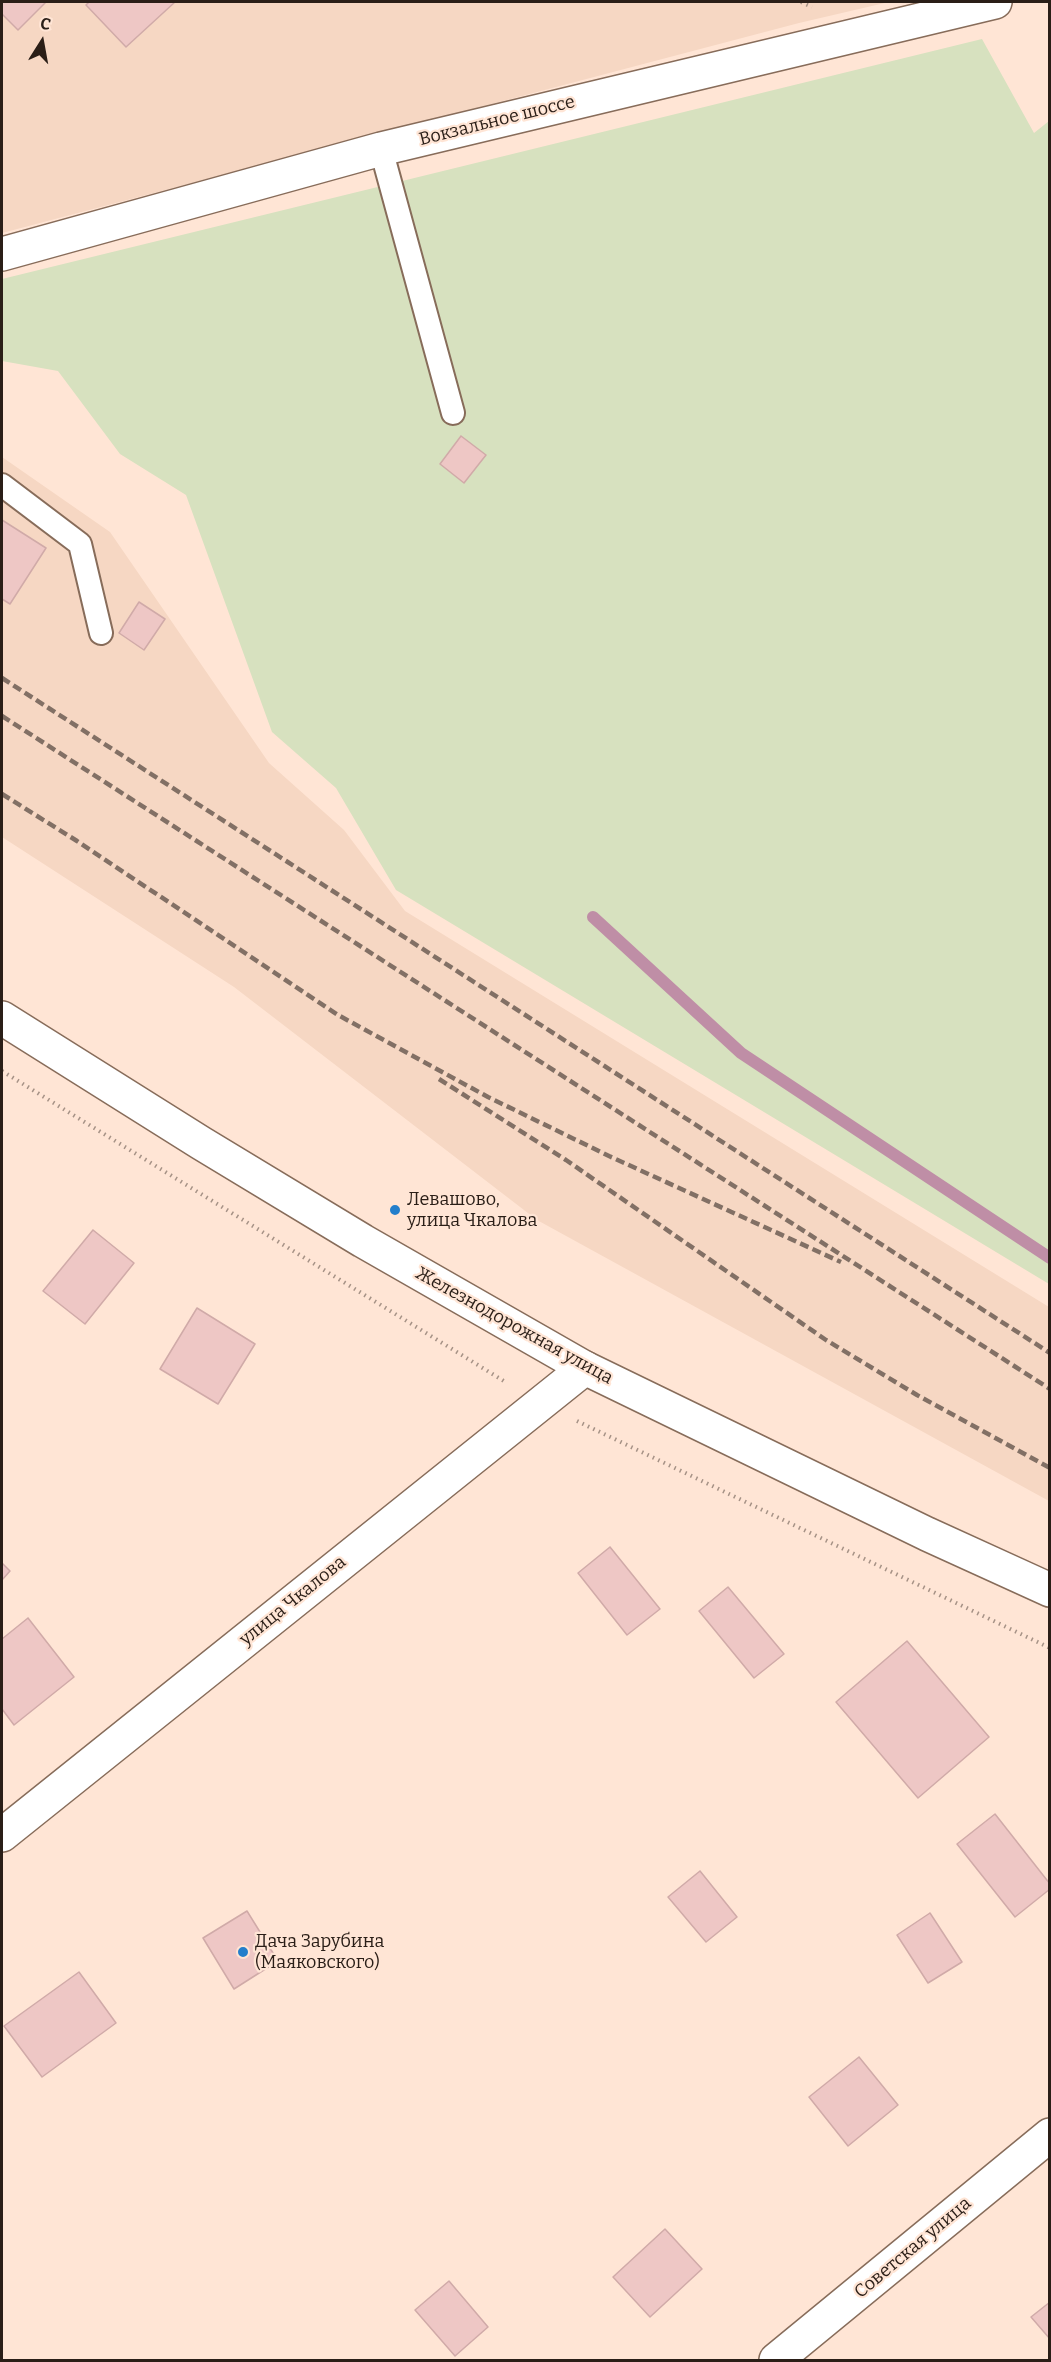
<!DOCTYPE html>
<meta charset="utf-8">
<style>
body{margin:0}
#map{position:relative;width:1051px;height:2362px;overflow:hidden;background:#ffe5d5;font-family:Bitter,serif}
canvas{display:block}
.frame{position:absolute;inset:0;border:3px solid #2a1e17;pointer-events:none}
.north{position:absolute;left:12px;top:12px;width:60px;height:60px;-webkit-text-stroke:4px #ffe5d5;paint-order:stroke;rotate:11deg;font-size:16px;font-weight:700;line-height:24px;text-align:center;color:#2a1e17}
.north::after{content:'';display:block;margin:auto;width:21px;height:27px;background:#2a1e17;clip-path:polygon(50% 0,100% 100%,50% 72%,0 100%)}
</style>
<div id="map">
<canvas width="1051" height="2362"></canvas>
<div class="frame"></div>
<div class="north">С</div>
</div>
<script>
const c = document.querySelector('canvas').getContext('2d');
c.lineJoin = 'round';
function paint(path, color) { c.fillStyle = color; c.fill(path, 'evenodd'); }
const toPath = rows => new Path2D(rows.map(r => 'M' + r).join(''));
function trace(path, color, width, dash) { c.strokeStyle = color; c.lineWidth = width; c.lineCap = dash ? 'butt' : 'round'; c.setLineDash(dash || []); c.stroke(path); }
function label(font, color, halo, rows, align = 'center') {
  c.font = font + ' Bitter,serif'; c.lineWidth = 4.5; c.setLineDash([]); c.textBaseline = 'middle'; c.strokeStyle = halo; c.fillStyle = color; for (const [text, x, y, turn = 0] of rows) {
    c.save(); c.translate(x, y); c.rotate((+turn || 0) * Math.PI / 180); c.textAlign = isNaN(turn) ? turn : align; if (halo) c.strokeText(text, 0, 0); c.fillText(text, 0, 0); c.restore();
  }
}
const built = toPath([
 [2,2,889,2,799,23,2,233],
 [2,457,110,532,269,763,344,830,405,911,1049,1307,1049,1501,537,1220,234,987,2,837]
]);
const green = toPath([
 [982,39,1034,133,1049,121,1049,1284,396,890,336,788,272,732,186,495,120,454,58,371,2,361,2,279]
]);
const stream = toPath([
 [593,917,741,1053,1050,1258]
]);
const building = toPath([
 [2,2,46,2,18,30,2,14,2,2],
 [89,2,175,2,126,47,86,5,89,2],
 [461,436,486,455,464,483,440,464,461,436],
 [2,520,46,548,10,604,2,599,2,520],
 [139,602,165,619,144,650,119,633,139,602],
 [93,1230,134,1263,85,1324,43,1291,93,1230],
 [197,1308,255,1344,218,1404,160,1369,197,1308],
 [610,1547,660,1609,627,1635,578,1573,610,1547],
 [2,1563,10,1571,2,1580,2,1563],
 [728,1587,784,1654,754,1678,699,1611,728,1587],
 [28,1618,74,1677,14,1725,2,1709,2,1639,28,1618],
 [907,1641,989,1737,918,1798,836,1702,907,1641],
 [995,1814,1050,1884,1050,1889,1015,1917,957,1844,995,1814],
 [700,1871,737,1917,706,1942,668,1897,700,1871],
 [247,1911,278,1961,234,1989,203,1938,247,1911],
 [930,1913,962,1962,928,1983,897,1935,930,1913],
 [79,1972,116,2023,42,2077,4,2026,79,1972],
 [859,2057,898,2105,848,2146,809,2097,859,2057],
 [665,2229,702,2269,650,2317,613,2277,665,2229],
 [449,2281,488,2327,455,2356,415,2310,449,2281],
 [1050,2302,1050,2339,1031,2317,1050,2302]
]);
const path = toPath([
 [801,2,812,7],
 [2,1071,507,1383],
 [577,1421,1050,1648]
]);
const service = toPath([
 [381,149,453,413],
 [2,485,80,544,101,633]
]);
const minor = toPath([
 [2,254,381,149,995,2],
 [2,1835,585,1368],
 [776,2360,1050,2135]
]);
const tertiary = toPath([
 [2,1018,201,1143,363,1241,585,1368,927,1534,1050,1590]
]);
const rail = toPath([
 [2,678,1050,1353],
 [2,716,1050,1389],
 [2,794,77,841,338,1015,488,1097,609,1156,841,1262],
 [439,1079,566,1160,826,1340,917,1395,1050,1468]
]);
const markers = [
 [395,1210,6,"#237ecb"],
 [243,1952,6,"#237ecb"]
];
const streetNames = [
 ["Вокзальное шоссе",497,121,-14],
 ["Железнодорожная улица",514,1326,29],
 ["улица Чкалова",293,1601,-39],
 ["Советская улица",913,2248,-40]
];
const poiNames = [
 ["Левашово,",407,1200],
 ["улица Чкалова",407,1221],
 ["Дача Зарубина",255,1942],
 ["(Маяковского)",255,1963]
];
paint(built, '#f6d7c3');
paint(green, '#d7e1bf');
trace(stream, '#bf8ea6', 12);
paint(building, '#eec7c5');
trace(building, '#d0aaa8', 1.5);
trace(service, '#876c5a', 26);
trace(minor, '#876c5a', 36);
trace(tertiary, '#876c5a', 36);
trace(path, '#a69286', 4, [1.5, 4.5]);
trace(service, '#fff', 22);
trace(minor, '#fff', 33);
trace(tertiary, '#fff', 33);
trace(rail, '#827065', 4.5, [9, 4.5]);
for (const [x, y, r, color] of markers) { const dot = new Path2D(); dot.arc(x, y, r, 0, 2 * Math.PI); c.fillStyle = color; c.fill(dot); trace(dot, '#ffe5d5', 2); }
label('18px', '#2a1e17', '#ffe5d5', streetNames);
label('18px', '#2a1e17', '#ffe5d5', poiNames, 'left');
</script>
